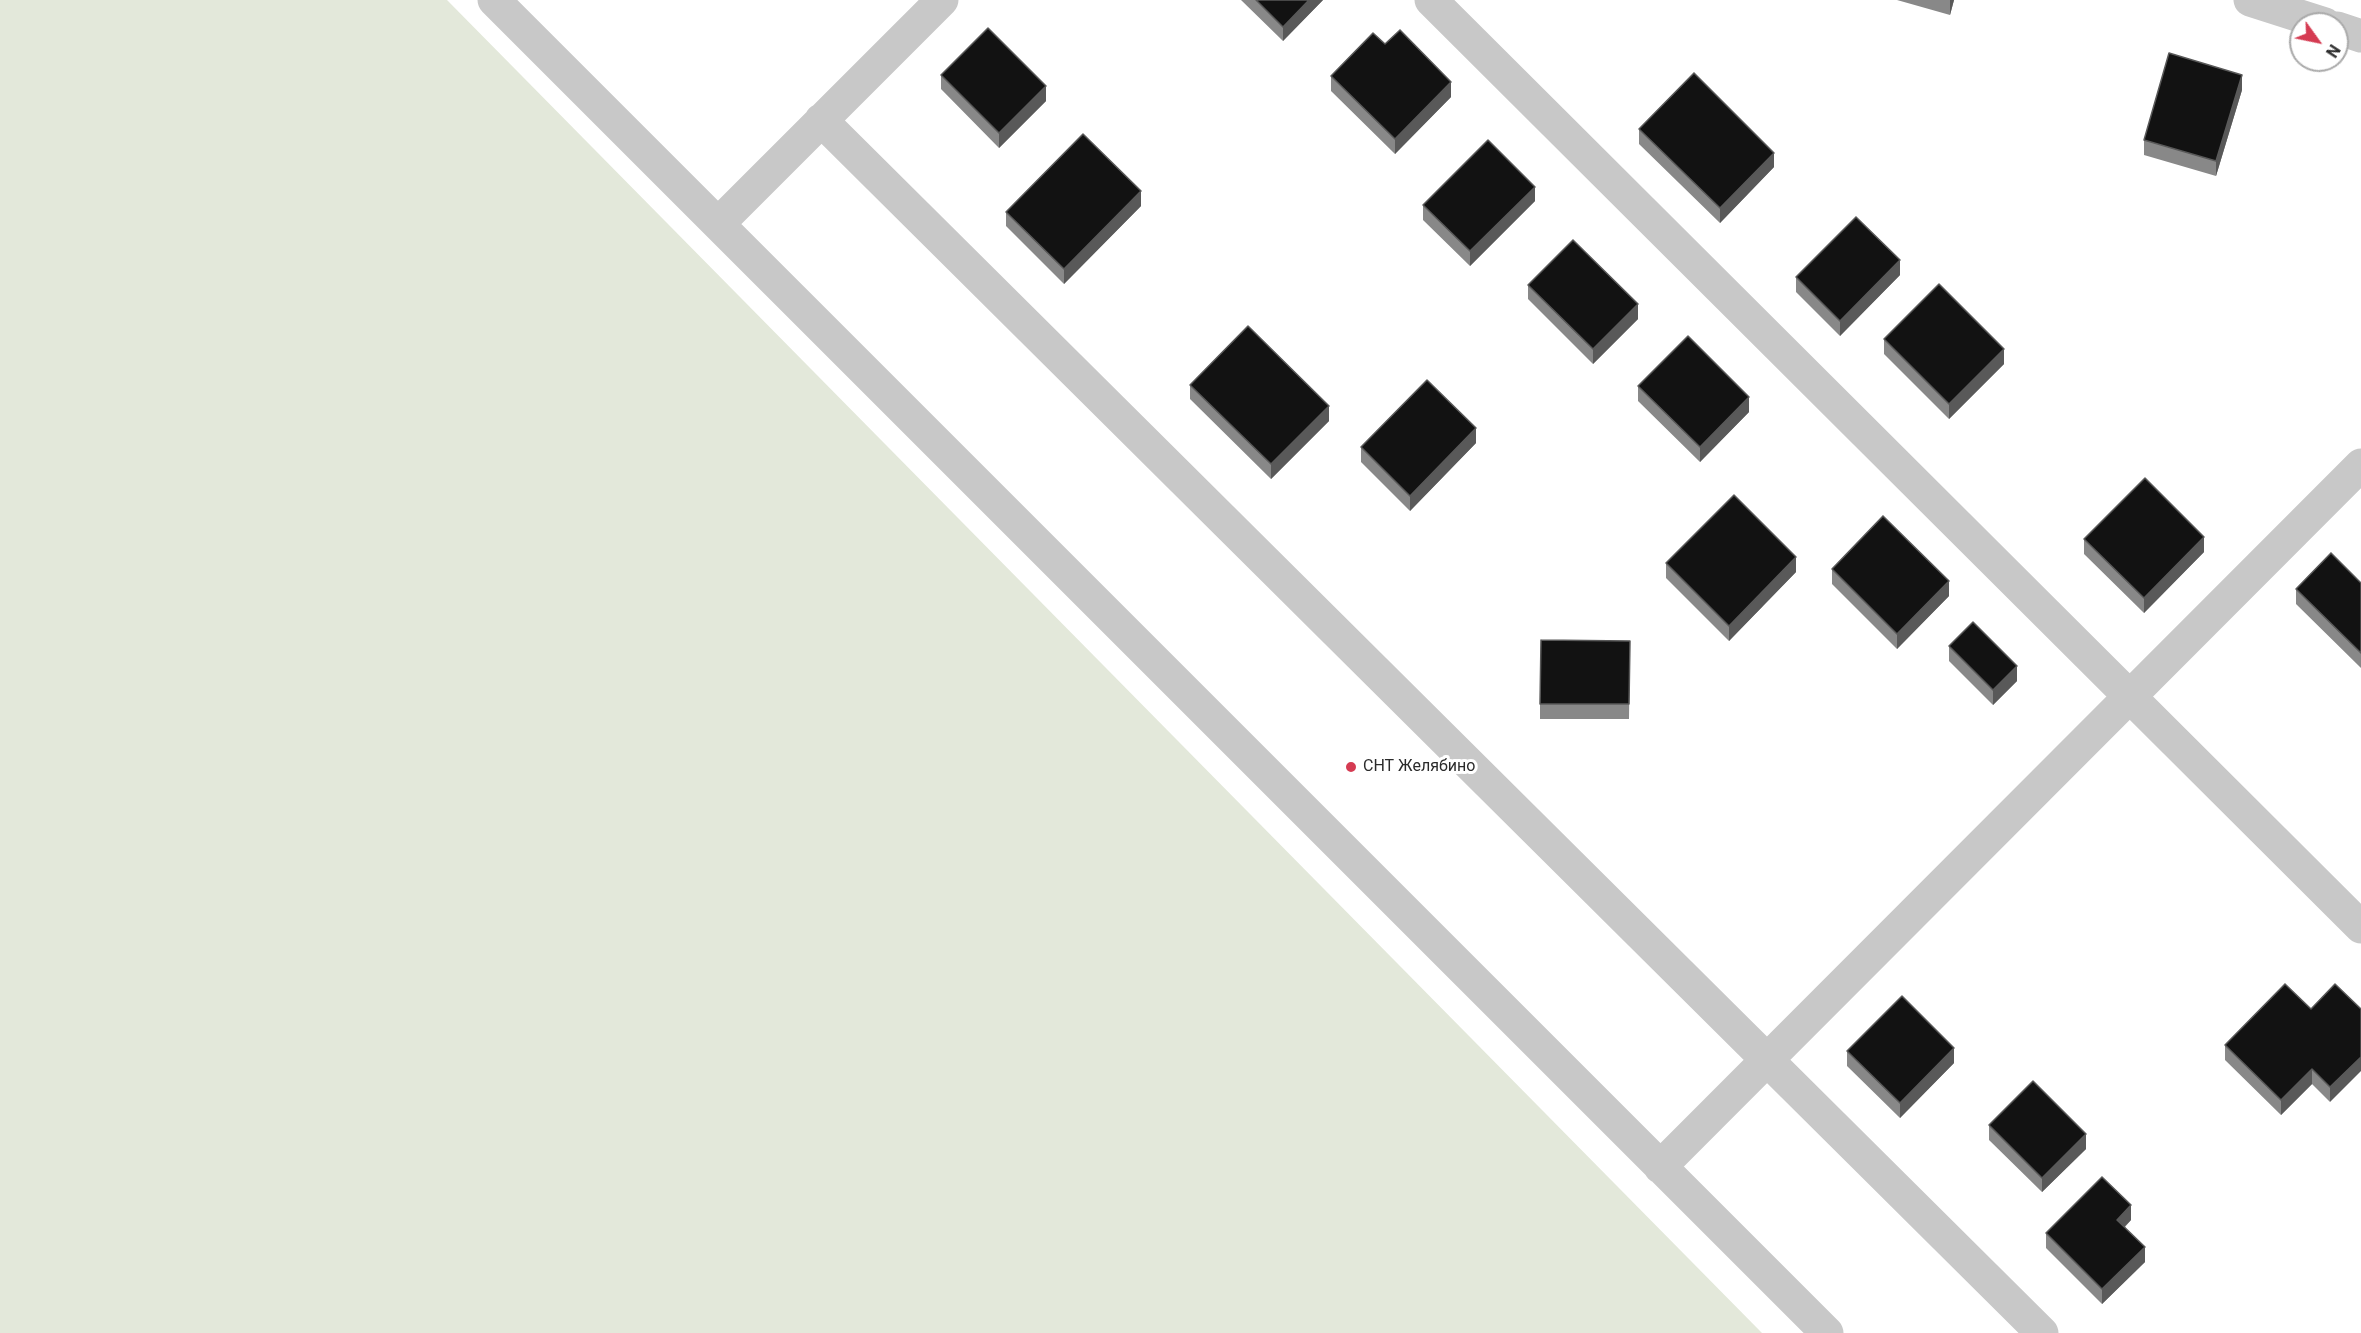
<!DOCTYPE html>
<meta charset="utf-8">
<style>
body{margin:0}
#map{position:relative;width:2361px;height:1333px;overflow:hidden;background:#fff;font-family:Roboto,sans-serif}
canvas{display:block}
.north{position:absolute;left:2289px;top:12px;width:60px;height:60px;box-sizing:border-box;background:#fff;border:2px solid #aaa;border-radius:50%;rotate:123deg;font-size:16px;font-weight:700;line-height:24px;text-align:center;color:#2b2b2b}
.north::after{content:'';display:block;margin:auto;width:21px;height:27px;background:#d53b52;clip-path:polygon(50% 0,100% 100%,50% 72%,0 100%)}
</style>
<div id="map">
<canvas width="2361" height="1333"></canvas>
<div class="north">N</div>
</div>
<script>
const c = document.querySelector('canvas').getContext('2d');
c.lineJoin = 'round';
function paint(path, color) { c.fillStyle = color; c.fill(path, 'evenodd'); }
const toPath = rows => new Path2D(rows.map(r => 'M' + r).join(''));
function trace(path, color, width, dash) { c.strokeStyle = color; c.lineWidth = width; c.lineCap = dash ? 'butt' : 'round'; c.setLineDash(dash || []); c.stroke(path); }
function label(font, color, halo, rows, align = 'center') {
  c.font = font + ' Roboto,sans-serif'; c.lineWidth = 6; c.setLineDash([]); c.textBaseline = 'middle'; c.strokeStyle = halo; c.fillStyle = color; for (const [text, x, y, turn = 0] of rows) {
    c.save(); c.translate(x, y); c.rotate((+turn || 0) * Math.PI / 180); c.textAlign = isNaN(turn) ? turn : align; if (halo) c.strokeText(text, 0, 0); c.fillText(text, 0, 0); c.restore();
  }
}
const green = toPath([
 [0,0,447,0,1762,1333,0,1333]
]);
const minor = toPath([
 [494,0,1827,1333],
 [1431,0,2361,927],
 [2250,0,2325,24],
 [2337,28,2361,36],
 [821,120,2042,1333],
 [719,223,942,0],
 [1660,1167,2361,465]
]);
const wall = toPath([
 [1241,0,1323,0,1283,41],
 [1897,0,1954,0,1950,15],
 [1385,44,1451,97,1395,154,1331,91,1331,76],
 [941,75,1046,101,999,148,941,89],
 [2242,90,2216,176,2144,155,2144,140],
 [1639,129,1774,167,1720,223,1639,144],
 [1535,201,1470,266,1423,220,1423,205],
 [1141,206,1064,284,1006,226,1006,212],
 [1900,275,1840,336,1796,292,1796,277],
 [1528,285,1638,319,1593,364,1528,299],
 [1884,339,2004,364,1949,419,1884,354],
 [1190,385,1329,421,1271,479,1190,399],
 [1638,386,1749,412,1700,462,1638,401],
 [1476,443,1410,511,1361,462,1361,447],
 [2084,539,2204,552,2144,613,2084,554],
 [1666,563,1796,572,1729,641,1666,578],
 [1832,569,1949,596,1897,649,1832,584],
 [2361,583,2361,668,2296,604,2296,589],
 [1630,641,1629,719,1540,719,1540,704],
 [1949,646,2017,681,1993,705,1949,661],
 [2335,984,2330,1102,2312,1084,2281,1115,2225,1060,2225,1045,2311,1009],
 [1847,1051,1954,1063,1900,1118,1847,1066],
 [1989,1125,2086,1149,2042,1192,1989,1140],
 [2131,1220,2125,1227,2145,1262,2102,1304,2046,1248,2046,1233]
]);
const shadedWall = toPath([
 [1309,0,1323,0,1283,41,1283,27],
 [1950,0,1954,0,1950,15],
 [2242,75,2242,90,2216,176,2216,161],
 [1451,82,1451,97,1395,154,1395,139],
 [1046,86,1046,101,999,148,999,133],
 [1774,153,1774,167,1720,223,1720,208],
 [1535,187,1535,201,1470,266,1470,251],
 [1141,191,1141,206,1064,284,1064,269],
 [1900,260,1900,275,1840,336,1840,321],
 [1638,304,1638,319,1593,364,1593,349],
 [2004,349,2004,364,1949,419,1949,404],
 [1749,397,1749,412,1700,462,1700,447],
 [1329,406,1329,421,1271,479,1271,464],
 [1476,428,1476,443,1410,511,1410,496],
 [2204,537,2204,552,2144,613,2144,598],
 [1796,557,1796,572,1729,641,1729,626],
 [1949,581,1949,596,1897,649,1897,634],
 [2017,666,2017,681,1993,705,1993,690],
 [1954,1048,1954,1063,1900,1118,1900,1103],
 [2361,1057,2361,1071,2330,1102,2330,1087],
 [2312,1069,2312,1084,2281,1115,2281,1100],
 [2086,1134,2086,1149,2042,1192,2042,1178],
 [2131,1205,2131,1220,2117,1234,2117,1220],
 [2145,1247,2145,1262,2102,1304,2102,1289]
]);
const building = toPath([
 [1256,0,1309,0,1283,27,1256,0],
 [988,28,1046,86,999,133,941,75,988,28],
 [1400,30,1451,82,1395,139,1331,76,1373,33,1385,44,1400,30],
 [2169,53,2242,75,2216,161,2144,140,2169,53],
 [1694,73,1774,153,1720,208,1639,129,1694,73],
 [1083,134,1141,191,1064,269,1006,212,1083,134],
 [1488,140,1535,187,1470,251,1423,205,1488,140],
 [1856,217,1900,260,1840,321,1796,277,1856,217],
 [1573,240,1638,304,1593,349,1528,285,1573,240],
 [1939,284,2004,349,1949,404,1884,339,1939,284],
 [1248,326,1329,406,1271,464,1190,385,1248,326],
 [1688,336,1749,397,1700,447,1638,386,1688,336],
 [1427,380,1476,428,1410,496,1361,447,1427,380],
 [2145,478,2204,537,2144,598,2084,539,2145,478],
 [1734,495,1796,557,1729,626,1666,563,1734,495],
 [1883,516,1949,581,1897,634,1832,569,1883,516],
 [2331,553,2361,583,2361,653,2296,589,2331,553],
 [1973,622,2017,666,1993,690,1949,646,1973,622],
 [1541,640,1630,641,1629,704,1540,704,1541,640],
 [2285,984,2311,1009,2335,984,2361,1009,2361,1057,2330,1087,2312,1069,2281,1100,2225,1045,2285,984],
 [1902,996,1954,1048,1900,1103,1847,1051,1902,996],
 [2033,1081,2086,1134,2042,1178,1989,1125,2033,1081],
 [2102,1177,2131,1205,2117,1220,2145,1247,2102,1289,2046,1233,2102,1177]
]);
const markers = [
 [1351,767,6,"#d53b52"]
];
const poiNames = [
 ["СНТ Желябино",1363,767]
];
paint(green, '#e3e8da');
trace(minor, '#c8c8c8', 33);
paint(wall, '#888');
paint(shadedWall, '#595959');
paint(building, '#121212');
trace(building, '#595959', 1.5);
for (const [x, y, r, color] of markers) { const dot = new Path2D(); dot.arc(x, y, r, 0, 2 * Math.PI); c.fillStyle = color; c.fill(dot); trace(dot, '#fff', 2); }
label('16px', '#2b2b2b', '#fff', poiNames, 'left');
</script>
